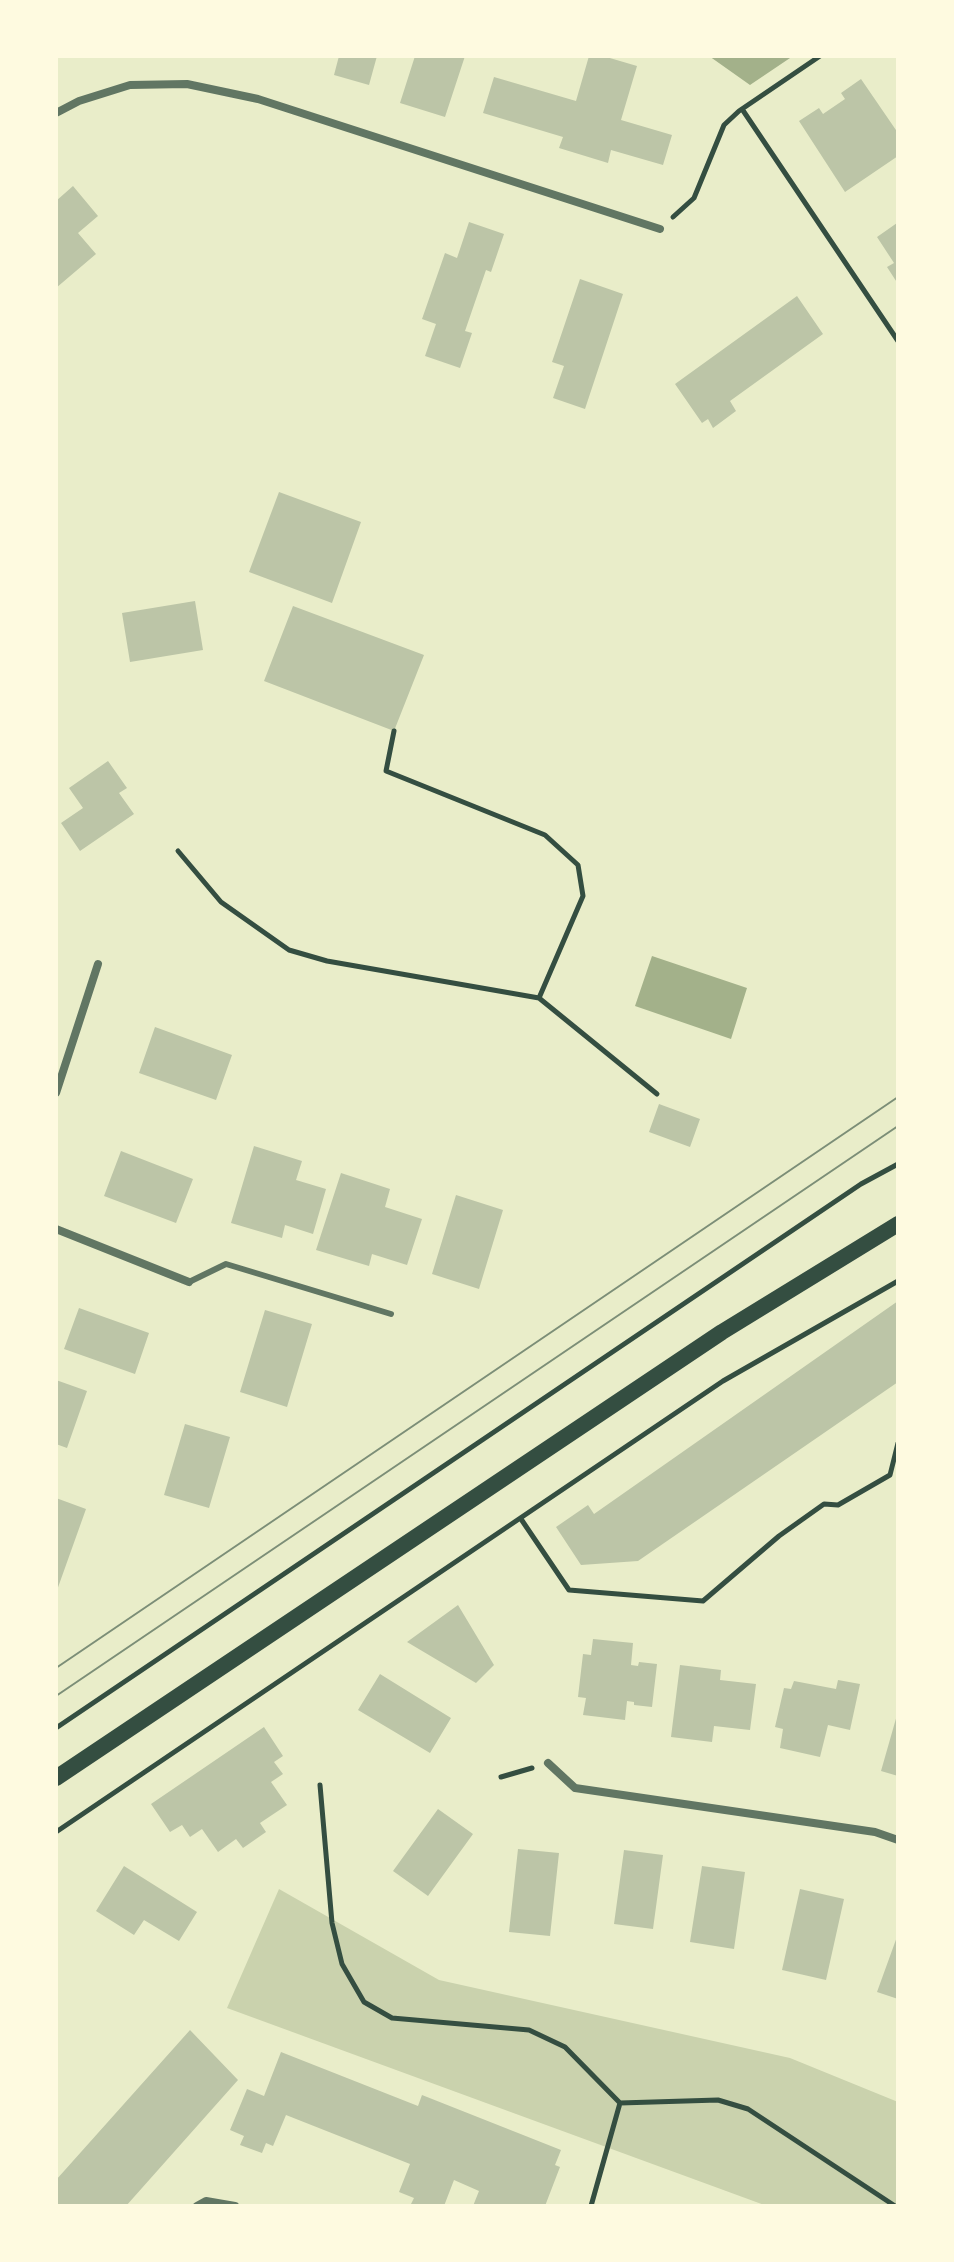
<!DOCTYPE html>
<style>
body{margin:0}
#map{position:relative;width:954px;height:2262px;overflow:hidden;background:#e9edc9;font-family:Lato,sans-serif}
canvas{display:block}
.frame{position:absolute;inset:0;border:58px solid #fefae0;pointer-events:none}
</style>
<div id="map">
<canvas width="954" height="2262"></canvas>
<div class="frame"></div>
</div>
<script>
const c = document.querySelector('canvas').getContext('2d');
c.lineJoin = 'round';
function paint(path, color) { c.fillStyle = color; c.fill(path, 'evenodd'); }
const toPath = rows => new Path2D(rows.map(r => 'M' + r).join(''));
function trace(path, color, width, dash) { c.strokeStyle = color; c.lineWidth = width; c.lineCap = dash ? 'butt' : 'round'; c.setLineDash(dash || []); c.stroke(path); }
const green = toPath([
 [279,1889,439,1980,790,2058,898,2102,898,2206,767,2206,227,2008]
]);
const water = toPath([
 [709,56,793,56,750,85],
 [652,956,747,988,731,1039,635,1006]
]);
const building = toPath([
 [339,56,377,56,369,85,334,75],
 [415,56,465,56,445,117,400,103],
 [589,56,603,56,637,66,621,120,672,135,663,165,611,150,608,163,559,148,563,137,483,113,494,77,576,101],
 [861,79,898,133,898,156,845,192,799,121,819,108,823,114,845,99,841,93],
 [73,186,98,216,78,233,96,254,56,288,56,201],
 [469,222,504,234,491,272,486,270,465,331,472,333,460,368,425,356,436,324,422,319,445,253,457,258],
 [897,223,898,225,898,284,887,267,894,263,877,237],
 [580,279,623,294,585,409,553,398,564,366,552,362],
 [797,296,823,334,730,401,736,411,713,428,708,419,702,423,675,384],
 [279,492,361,522,332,603,249,572],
 [195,601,203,650,130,662,122,613],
 [293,606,424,655,394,731,264,681],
 [108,761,127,788,119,793,134,814,80,851,61,823,83,808,69,788],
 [155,1027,232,1055,216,1100,139,1073],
 [659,1104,700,1119,690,1147,649,1132],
 [254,1146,302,1161,296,1180,326,1189,313,1234,285,1225,282,1238,231,1223],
 [121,1151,193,1179,176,1223,104,1196],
 [341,1173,390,1189,385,1207,422,1219,407,1265,372,1254,369,1266,316,1250],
 [456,1195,503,1210,479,1289,432,1274],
 [898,1301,898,1382,638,1561,581,1565,556,1527,588,1505,594,1514],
 [79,1308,149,1333,135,1374,64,1349],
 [265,1310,312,1324,287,1407,240,1392],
 [56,1380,87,1391,67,1448,56,1444],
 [185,1424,230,1437,209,1508,164,1495],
 [56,1498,86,1509,56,1593],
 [458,1605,494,1665,476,1683,407,1642],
 [593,1639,633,1643,631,1665,638,1666,639,1662,657,1664,652,1707,634,1705,634,1702,627,1701,625,1720,583,1715,586,1698,578,1697,583,1654,591,1655],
 [680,1665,721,1670,720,1680,756,1684,750,1730,714,1726,712,1742,671,1737],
 [380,1674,451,1718,430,1753,358,1710],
 [838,1680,860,1684,850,1730,828,1725,820,1757,780,1748,783,1729,775,1727,784,1688,791,1689,794,1681,836,1689],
 [897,1715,898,1715,898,1776,881,1771],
 [264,1727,283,1756,274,1762,283,1774,271,1782,287,1805,260,1823,266,1832,243,1848,236,1839,218,1852,202,1829,190,1837,182,1825,170,1832,151,1804],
 [438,1809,473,1834,428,1896,393,1871],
 [518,1849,559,1853,550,1936,509,1932],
 [624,1850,663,1855,653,1929,614,1924],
 [124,1866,197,1912,179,1941,144,1920,134,1935,96,1911],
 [702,1866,745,1872,734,1949,690,1942],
 [800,1889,844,1899,826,1980,782,1970],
 [898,1934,898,1999,877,1992],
 [190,2030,238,2080,126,2206,56,2206,56,2180],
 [281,2052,418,2106,422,2095,561,2150,555,2165,560,2167,545,2206,473,2206,479,2191,454,2180,444,2206,410,2206,414,2198,399,2192,410,2164,286,2115,273,2146,266,2143,262,2153,240,2145,244,2136,230,2130,247,2089,264,2096]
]);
const path = toPath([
 [742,109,898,341],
 [673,217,694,198,724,125,739,111,820,56],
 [394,731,386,771,545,835,578,865,583,896,539,998,657,1094],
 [178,851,221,902,289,950,327,961,539,998],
 [521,1519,569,1590,703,1601,779,1536,824,1504,838,1505,890,1475,898,1443],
 [56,1728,861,1184,898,1164],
 [501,1777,532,1768],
 [320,1785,332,1923,342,1964,364,2002,392,2018,529,2030,565,2047,620,2103,718,2100,748,2109,895,2206],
 [56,1832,723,1381,898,1281],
 [591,2206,620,2103]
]);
const service = toPath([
 [189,1282,226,1264,391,1314]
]);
const minor = toPath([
 [56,113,79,101,130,85,187,84,258,99,660,229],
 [56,1093,98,964],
 [56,1229,189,1282],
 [548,1763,575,1788,875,1832,898,1840],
 [197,2206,206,2201,235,2206]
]);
const secondary = toPath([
 [56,1778,722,1332,898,1224]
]);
const tram = toPath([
 [56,1668,898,1097],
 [56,1696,898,1126]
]);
paint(green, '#cad2ad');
paint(water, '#a3b18a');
paint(building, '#bcc5a7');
trace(path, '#344e41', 5);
trace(service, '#617663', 6);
trace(minor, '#617663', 8);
trace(secondary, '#344e41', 16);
trace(tram, '#7c8e77', 2);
</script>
